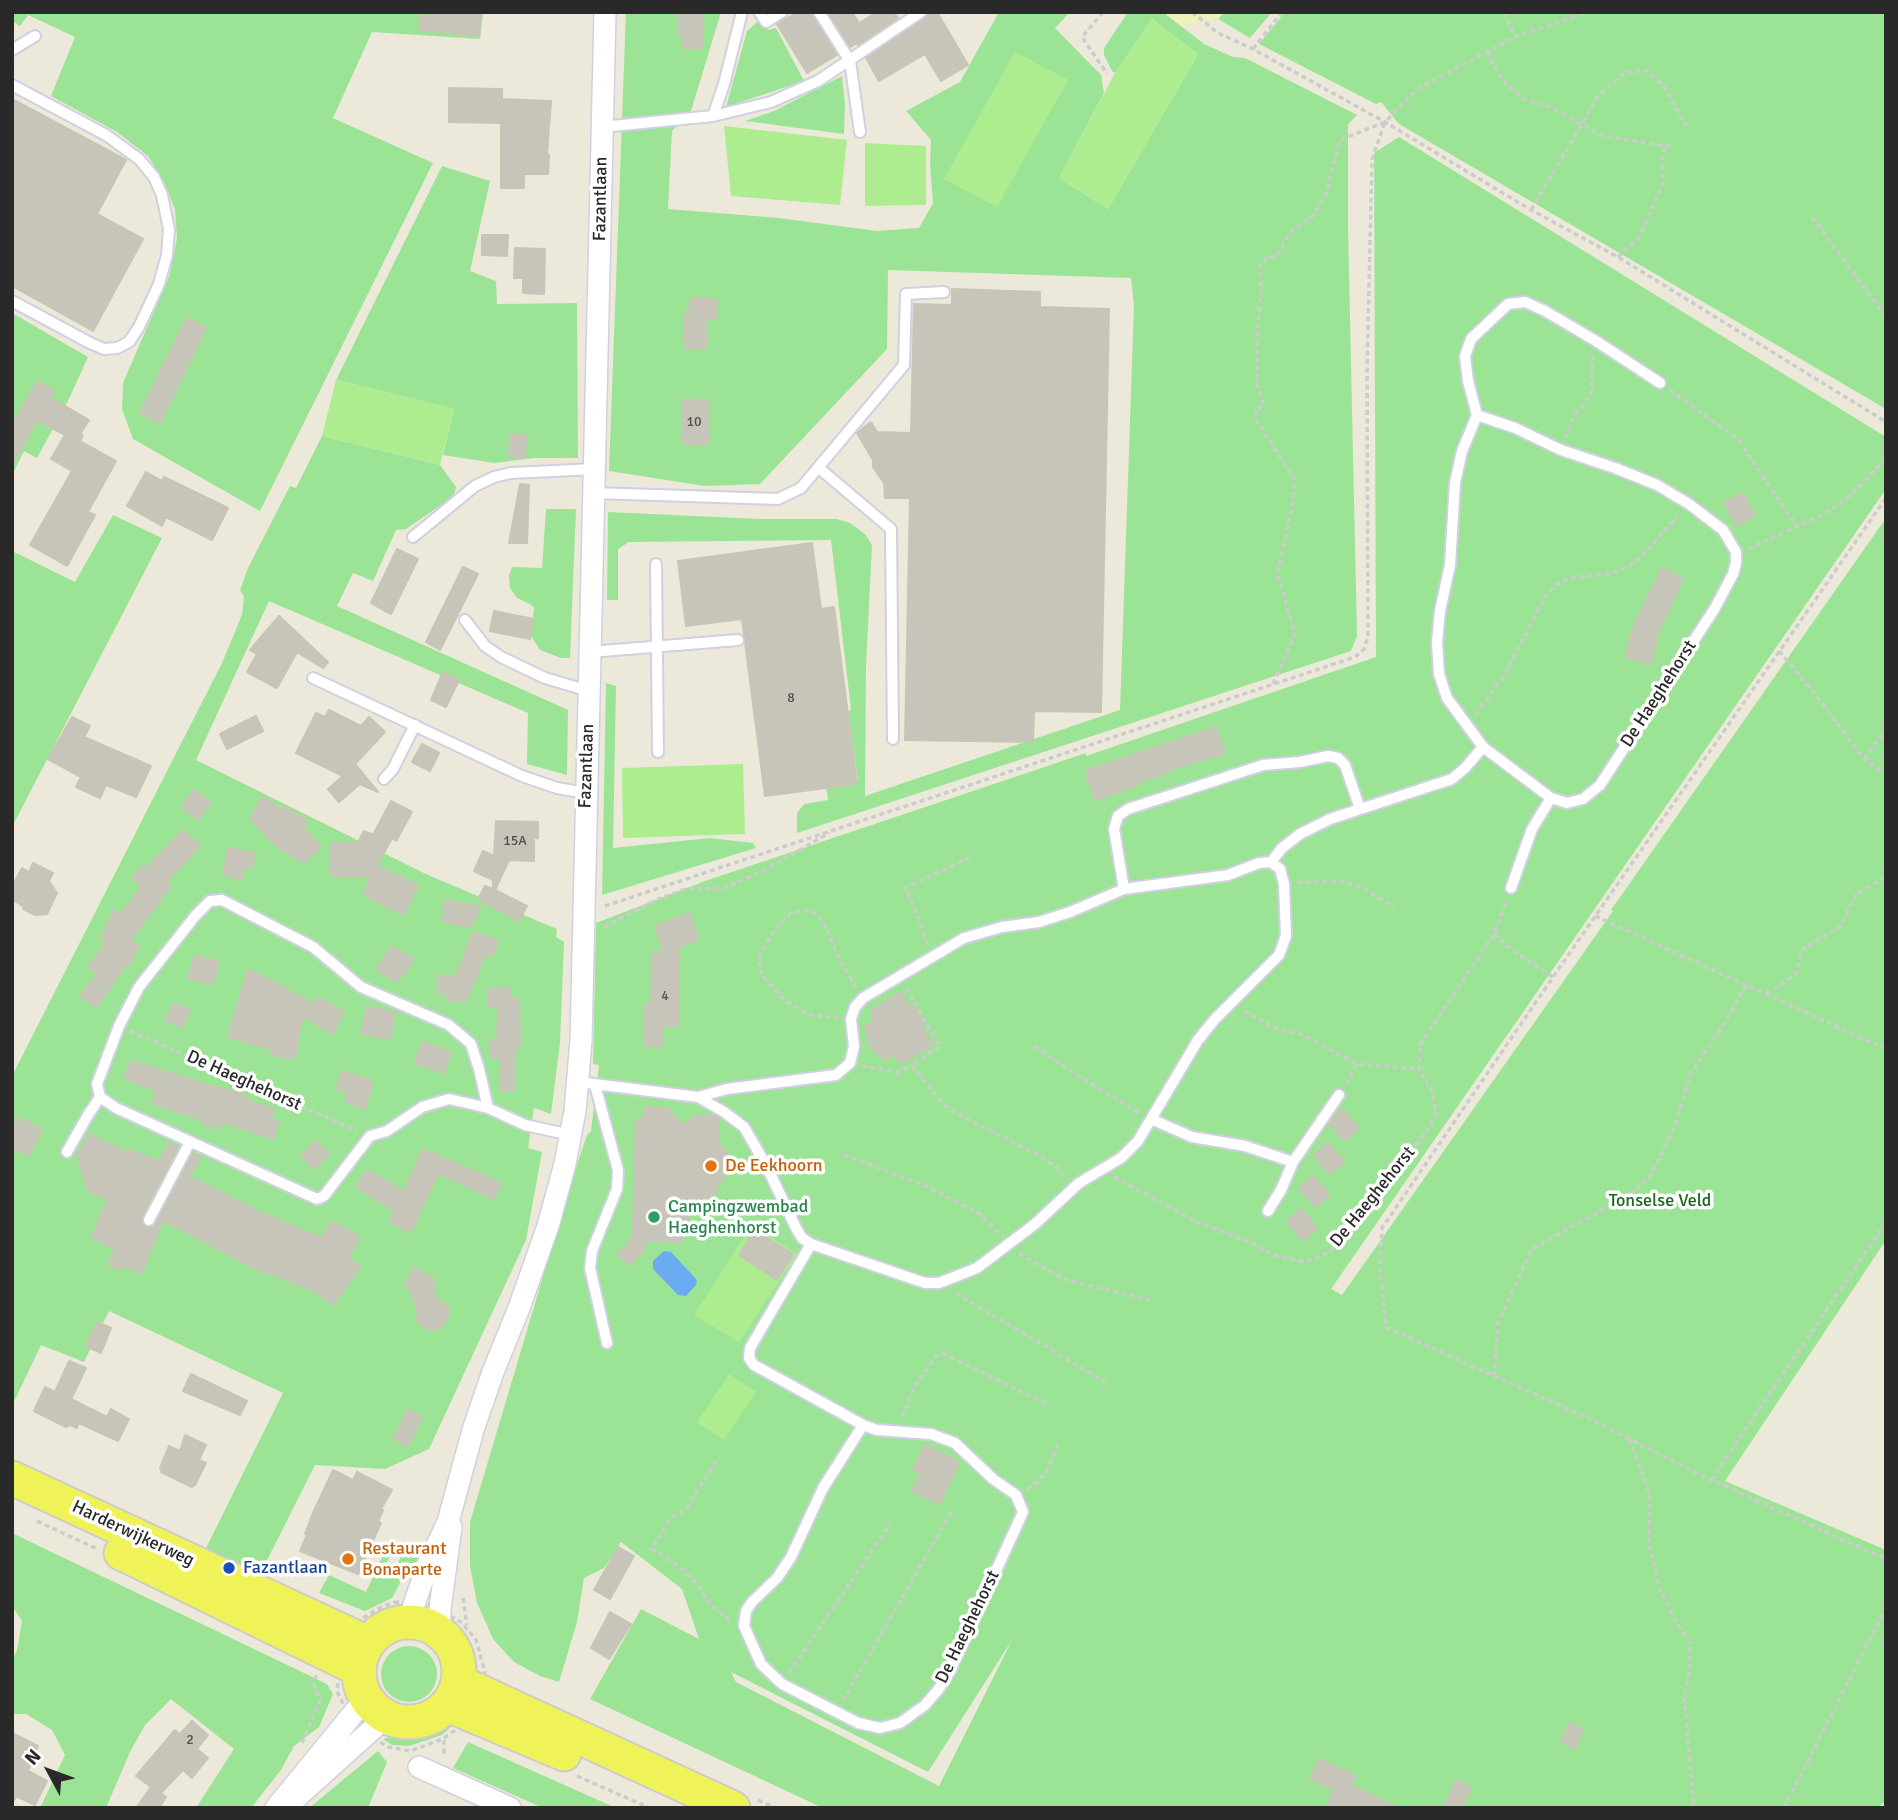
<!DOCTYPE html>
<style>
body{margin:0}
#map{position:relative;width:1898px;height:1820px;overflow:hidden;background:#ece9da;font-family:Signika,sans-serif}
canvas{display:block}
.frame{position:absolute;inset:0;border:14px solid #292929;pointer-events:none}
.north{position:absolute;left:14px;top:1736px;width:70px;height:70px;-webkit-text-stroke:5px #fff;paint-order:stroke;rotate:311deg;font-size:19px;font-weight:700;line-height:28px;text-align:center;color:#292929}
.north::after{content:'';display:block;margin:auto;width:24px;height:32px;background:#292929;clip-path:polygon(50% 0,100% 100%,50% 72%,0 100%)}
</style>
<div id="map">
<canvas width="1898" height="1820"></canvas>
<div class="frame"></div>
<div class="north">N</div>
</div>
<script>
const c = document.querySelector('canvas').getContext('2d');
c.lineJoin = 'round';
function paint(path, color) { c.fillStyle = color; c.fill(path, 'evenodd'); }
const toPath = rows => new Path2D(rows.map(r => 'M' + r).join(''));
function trace(path, color, width, dash) { c.strokeStyle = color; c.lineWidth = width; c.lineCap = dash ? 'butt' : 'round'; c.setLineDash(dash || []); c.stroke(path); }
function label(font, color, halo, rows, align = 'center') {
  c.font = font + ' Signika,sans-serif'; c.lineWidth = 7; c.setLineDash([]); c.textBaseline = 'middle'; c.strokeStyle = halo; c.fillStyle = color; for (const [text, x, y, turn = 0] of rows) {
    c.save(); c.translate(x, y); c.rotate((+turn || 0) * Math.PI / 180); c.textAlign = isNaN(turn) ? turn : align; if (halo) c.strokeText(text, 0, 0); c.fillText(text, 0, 0); c.restore();
  }
}
const green = toPath([
 [12,12,483,12,480,39,372,32,333,118,433,163,260,511,133,439,122,409,123,383,169,277,177,238,175,210,165,184,148,156,117,132,51,96,75,37,28,15,20,26,12,21],
 [626,12,721,12,691,111,672,131,668,209,779,218,877,231,919,228,933,203,930,163,931,140,906,111,960,82,999,12,1070,12,1055,28,1101,75,1104,93,1059,178,1108,209,1198,54,1152,19,1115,73,1112,71,1104,55,1104,48,1128,12,1163,12,1204,44,1233,57,1245,58,1357,115,1348,124,1348,227,1357,636,1351,651,797,833,797,813,804,804,828,800,826,785,858,780,848,712,851,709,831,540,629,542,618,549,618,600,607,600,608,512,761,519,837,519,850,523,865,534,872,545,866,667,865,796,1120,710,1134,305,1131,278,888,270,887,349,760,484,705,486,609,471],
 [1224,12,1272,12,1250,38,1218,19],
 [1285,12,1886,12,1886,409,1399,124,1381,102,1376,104,1259,44],
 [757,22,768,30,776,28,804,81,726,107,747,31],
 [842,76,845,105,844,134,745,121,774,111],
 [1399,137,1886,437,1886,489,1331,1289,1342,1295,1613,911,1611,910,1886,518,1886,1240,1725,1481,1886,1550,1886,1801,1877,1808,823,1808,590,1699,641,1609,699,1639,682,1589,621,1542,604,1568,584,1578,577,1622,559,1682,540,1676,514,1662,493,1639,477,1603,470,1566,470,1522,572,1179,587,1135,591,1131,599,1065,593,1064,596,923,705,881,1086,753,1086,756,1376,657,1374,153],
 [1012,1640,939,1786,736,1682,731,1672,928,1772],
 [442,166,490,181,470,271,496,281,497,304,577,303,578,458,534,458,494,463,443,455,454,409,336,380],
 [12,313,88,357,68,401,37,458,24,451,12,475],
 [322,436,440,465,456,487,454,496,406,529,396,530,373,581,353,573,337,606,568,710,567,775,527,764,528,713,269,601,196,760,430,876,557,929,556,937,564,942,560,1043,551,1114,534,1108,528,1148,542,1152,526,1240,429,1449,385,1469,315,1465,260,1574,206,1548,283,1393,109,1311,84,1362,41,1345,12,1406,12,1076,222,663,242,615,244,597,240,590,248,568,290,486,296,488],
 [546,509,576,509,570,658,561,658,540,650,531,636,534,608,530,604,517,598,510,588,509,576,512,567,542,568],
 [113,515,162,538,12,827,12,551,75,582],
 [606,683,616,686,613,848,710,838,753,843,756,848,602,895],
 [12,1533,327,1684,333,1694,319,1727,294,1746,281,1770,251,1808,196,1808,234,1749,171,1699,145,1725,130,1752,106,1808,40,1808,65,1755,52,1730,26,1714,12,1714,12,1660,17,1650,22,1621,12,1606],
 [388,1545,394,1548,382,1572,393,1575,403,1551,416,1555,421,1561,407,1570,392,1598,365,1611,319,1593,329,1575,366,1592],
 [399,1607,408,1607,405,1612,384,1626,360,1629,374,1615],
 [446,1617,464,1634,471,1645,476,1672,461,1658,449,1634],
 '381 1674a28 28 0 1 1 56 0a28 28 0 1 1-56 0Z',
 [460,1719,442,1735,409,1746,392,1745,383,1739],
 [468,1742,616,1808,543,1808,453,1768],
 [378,1751,387,1762,368,1808,309,1808]
]);
const sand = toPath([
 [1163,12,1224,12,1218,19,1181,26]
]);
const pitch = toPath([
 [1152,19,1198,54,1108,209,1059,178,1115,73],
 [1015,52,1068,80,997,207,944,179],
 [724,126,847,140,840,205,731,196],
 [865,143,926,146,926,205,865,206],
 [336,380,454,409,440,465,322,436],
 [743,764,745,834,623,838,622,768],
 [752,1225,797,1254,739,1342,694,1315],
 [729,1374,756,1392,724,1440,697,1422]
]);
const water = toPath([
 [664,1251,671,1252,697,1280,696,1285,686,1296,678,1295,653,1269,653,1261]
]);
const building = toPath([
 [433,12,481,12,479,36,419,30,421,15,432,16,433,12],
 [679,12,703,12,703,48,683,48,683,35,679,35,679,12],
 [798,12,811,12,837,55,807,73,777,24,798,12],
 [828,12,852,12,859,23,877,12,894,12,898,18,858,45,857,43,850,47,828,12],
 [933,12,937,12,968,65,941,81,925,54,879,81,866,58,933,12],
 [449,88,502,89,502,99,551,101,547,155,549,155,548,174,524,174,524,188,501,188,501,123,449,122,449,88],
 [12,99,126,160,97,214,143,239,93,331,12,286,12,99],
 [482,235,508,235,507,256,482,255,482,235],
 [515,248,545,249,544,294,523,293,523,278,514,278,515,248],
 [952,289,1040,292,1040,307,1109,309,1101,712,1034,711,1033,742,905,740,910,498,885,498,884,483,873,467,873,460,857,433,871,422,877,432,911,433,914,304,952,305,952,289],
 [690,298,717,299,716,318,707,318,707,348,684,348,684,313,689,313,690,298],
 [187,318,206,328,160,423,140,413,187,318],
 [37,381,54,390,50,397,89,420,80,434,83,435,80,441,116,461,88,512,95,515,67,566,30,545,72,471,51,459,65,435,37,420,12,466,12,426,37,381],
 [682,399,709,400,709,444,682,444,682,399],
 [510,434,526,435,525,458,509,457,510,434],
 [146,472,162,481,164,477,228,508,212,540,166,517,162,526,127,506,146,472],
 [520,484,529,485,527,543,509,543,520,484],
 [1743,493,1755,516,1736,526,1724,503,1743,493],
 [812,543,821,609,834,607,857,784,765,796,742,619,686,626,678,561,812,543],
 [397,549,418,559,391,614,371,603,397,549],
 [463,567,478,574,440,650,426,642,463,567],
 [1662,568,1683,579,1658,632,1651,664,1626,658,1632,630,1662,568],
 [494,611,534,619,530,639,490,631,494,611],
 [279,616,328,662,323,668,297,652,277,688,247,672,257,654,250,650,279,616],
 [443,672,459,680,446,707,431,700,443,672],
 [329,710,361,726,369,717,385,732,355,764,378,792,360,784,339,802,328,789,343,776,296,753,316,713,325,717,329,710],
 [256,716,263,731,227,749,220,734,256,716],
 [72,717,90,726,84,737,151,766,136,797,106,785,100,798,76,787,81,777,48,759,72,717],
 [1216,727,1225,753,1167,771,1168,773,1136,783,1137,786,1095,800,1085,771,1216,727],
 [422,744,439,753,430,771,412,762,422,744],
 [194,790,211,803,198,820,181,807,194,790],
 [263,797,282,809,284,806,308,821,303,827,321,847,304,863,276,846,250,818,263,797],
 [391,801,412,812,396,841,392,838,377,866,418,885,403,915,363,894,371,876,331,876,331,843,358,842,364,831,373,835,391,801],
 [496,821,538,822,538,838,534,838,534,861,509,860,495,890,527,906,519,921,478,899,485,886,493,889,493,880,474,871,483,851,494,856,496,821],
 [183,830,200,846,166,882,171,886,130,941,139,945,128,968,125,966,96,1007,80,996,97,973,88,967,106,942,101,939,114,910,120,915,142,886,132,879,142,865,146,868,183,830],
 [228,848,255,853,252,868,244,867,242,879,223,875,228,848],
 [33,863,53,873,49,881,57,893,47,914,35,915,23,909,24,907,12,899,12,887,22,868,29,872,33,863],
 [445,900,481,907,470,927,443,922,445,900],
 [690,913,699,939,678,947,678,1026,662,1026,662,1046,645,1046,644,1004,651,1004,652,952,664,952,655,926,690,913],
 [473,932,498,941,493,956,486,953,466,1001,447,1000,448,994,437,993,439,975,456,976,473,932],
 [391,946,414,959,405,974,402,973,397,982,376,970,391,946],
 [195,955,219,962,212,985,188,978,195,955],
 [248,969,314,1004,318,997,344,1012,332,1034,302,1016,295,1059,270,1055,272,1049,228,1037,248,969],
 [511,988,511,998,519,998,520,1047,515,1051,514,1091,500,1091,500,1058,490,1057,490,1039,497,1039,498,1006,488,1007,488,989,511,988],
 [900,992,911,1009,914,1007,925,1026,922,1028,933,1045,902,1064,892,1054,886,1061,870,1047,865,1026,874,1024,870,1011,900,992],
 [174,1003,190,1011,182,1028,165,1020,174,1003],
 [367,1007,395,1012,390,1039,362,1034,367,1007],
 [422,1042,451,1052,444,1073,415,1063,422,1042],
 [131,1061,205,1084,247,1095,245,1100,275,1109,271,1119,279,1121,274,1139,222,1122,220,1129,202,1123,203,1120,152,1103,156,1091,124,1078,131,1061],
 [342,1071,373,1081,365,1109,345,1102,348,1093,336,1089,342,1071],
 [644,1107,667,1108,684,1126,696,1115,715,1116,719,1118,719,1144,730,1156,729,1174,717,1185,717,1192,683,1223,682,1242,644,1241,644,1251,629,1265,618,1254,630,1242,633,1232,636,1119,644,1119,644,1107],
 [1342,1109,1359,1129,1344,1141,1329,1123,1342,1109],
 [19,1117,42,1130,29,1156,12,1147,12,1130,19,1117],
 [89,1134,128,1153,129,1150,159,1161,169,1143,178,1147,142,1216,142,1224,146,1227,153,1227,156,1224,193,1153,201,1157,189,1176,254,1209,253,1212,255,1210,321,1238,332,1221,360,1237,348,1258,361,1266,333,1305,316,1292,265,1271,264,1273,163,1220,142,1273,124,1266,122,1270,108,1264,115,1249,91,1238,108,1199,88,1191,76,1151,81,1150,89,1134],
 [315,1141,329,1153,315,1169,301,1156,315,1141],
 [1328,1143,1345,1162,1330,1174,1314,1155,1328,1143],
 [423,1149,501,1183,494,1199,438,1173,411,1232,389,1222,395,1211,356,1188,367,1170,404,1191,423,1149],
 [1313,1176,1330,1195,1315,1207,1299,1188,1313,1176],
 [1301,1209,1317,1228,1303,1241,1287,1221,1301,1209],
 [755,1230,793,1254,777,1280,739,1255,755,1230],
 [414,1267,435,1280,433,1285,438,1301,449,1306,449,1318,441,1328,429,1330,419,1323,416,1317,418,1312,410,1289,405,1286,414,1267],
 [97,1322,111,1328,101,1353,86,1346,97,1322],
 [69,1361,86,1368,71,1399,107,1417,111,1409,129,1419,118,1441,79,1423,77,1428,70,1425,66,1427,34,1411,45,1387,55,1392,69,1361],
 [191,1374,247,1401,240,1415,183,1391,191,1374],
 [407,1410,422,1417,408,1446,394,1439,407,1410],
 [185,1435,206,1445,199,1460,206,1463,195,1485,192,1487,161,1472,162,1470,160,1468,169,1446,180,1451,185,1435],
 [925,1445,959,1462,940,1504,912,1491,921,1474,913,1470,925,1445],
 [333,1470,353,1480,357,1472,392,1490,381,1509,383,1510,378,1521,381,1523,358,1574,300,1551,307,1535,305,1534,313,1513,333,1470],
 [618,1547,634,1556,610,1599,594,1590,618,1547],
 [610,1612,631,1624,609,1659,591,1648,610,1612],
 [192,1721,208,1735,197,1749,208,1758,192,1778,183,1770,161,1793,166,1797,159,1808,136,1808,151,1787,136,1776,175,1730,180,1734,192,1721],
 [1569,1723,1583,1730,1575,1748,1561,1742,1569,1723],
 [12,1733,38,1746,28,1771,47,1781,35,1805,16,1796,12,1804,12,1733],
 [1319,1759,1356,1776,1352,1786,1399,1808,1326,1808,1334,1790,1310,1779,1319,1759],
 [1456,1780,1471,1787,1462,1808,1443,1808,1456,1780]
]);
const path = toPath([
 [1103,12,1082,37,1107,74],
 [1192,12,1218,33,1253,49,1385,122,1531,210,1618,257,1886,422],
 [1505,12,1514,36],
 [1253,49,1282,12],
 [1488,51,1498,74,1507,85,1526,100,1548,106,1603,136,1674,147],
 [1531,210,1599,95,1624,73,1648,71,1664,87,1686,126],
 [1812,217,1886,317],
 [1618,257,1640,236,1663,183,1662,156,1667,145],
 [1670,390,1738,439,1797,527],
 [1565,438,1575,415,1591,394,1593,356],
 [1886,498,1553,977,1382,1228,1380,1267,1386,1327,1594,1421,1711,1480,1886,1559],
 [1748,549,1824,514,1851,495,1886,458],
 [1779,651,1815,694,1864,759,1886,775],
 [1273,684,1295,634,1277,573,1292,508,1295,480,1257,421,1256,409,1264,406,1257,384,1257,338,1261,291,1260,265,1266,259,1277,256,1289,233,1313,216,1326,194,1340,140,1385,122,1417,89,1515,37,1588,12],
 [1476,715,1506,672,1545,597,1555,585,1570,578,1611,573,1628,567,1641,557,1678,516],
 [1864,759,1886,729],
 [1297,883,1340,881,1360,887,1394,907],
 [605,906,1355,657,1364,649,1368,637,1367,369,1372,159,1385,122],
 [1595,916,1886,1049],
 [604,927,656,900,686,889,725,888,767,869,829,833],
 [1494,934,1515,952,1553,977],
 [928,945,906,887,969,858],
 [906,988,940,1046,912,1066],
 [1766,994,1795,975,1803,949,1841,926,1856,894,1886,877],
 [1244,1011,1275,1028,1303,1035,1357,1064,1419,1069],
 [839,1018,810,1015,785,1001,765,979,759,967,760,953,776,928,791,913,804,910,816,913,826,927,838,957,856,987],
 [130,1031,357,1131],
 [1034,1046,1083,1079,1140,1113],
 [862,1066,898,1072,912,1066,942,1103,952,1111,1040,1156,1058,1168,1064,1178],
 [1346,1084,1357,1064],
 [844,1155,930,1188,980,1214,1000,1234],
 [1114,1177,1197,1222,1248,1241,1273,1255,1306,1262,1330,1252,1357,1219,1376,1190,1427,1131,1436,1114,1432,1092,1419,1069,1420,1045,1494,934,1507,900],
 [1019,1254,1067,1280,1150,1300],
 [956,1293,1105,1382],
 [1494,1376,1498,1323,1532,1249,1624,1198,1649,1179,1675,1126,1690,1074,1723,1026,1746,985],
 [902,1417,914,1388,927,1369,936,1356,944,1354,1047,1404],
 [1629,1439,1650,1494,1649,1544,1660,1590,1675,1620,1690,1643,1690,1670,1684,1695,1694,1808],
 [716,1461,686,1509,670,1518,652,1549,680,1567,697,1584,710,1604,732,1622],
 [1711,1480,1886,1222],
 [1027,1489,1038,1482,1047,1471,1059,1441],
 [37,1521,97,1549],
 [463,1598,467,1625],
 [394,1602,429,1604,461,1622,476,1640,485,1672,471,1714,459,1727,443,1739,410,1751,388,1747,366,1733,347,1712,337,1691,341,1660,351,1634,360,1620,379,1608,394,1602],
 [789,1673,890,1524],
 [843,1701,951,1512],
 [444,1740,444,1756],
 [302,1743,320,1701,314,1685,316,1675],
 [577,1776,650,1808],
 [758,1800,776,1808],
 [1784,1808,1886,1607]
]);
const service = toPath([
 [759,12,766,22,782,12],
 [819,12,850,61,860,132],
 [12,50,35,36],
 [12,85,106,135,139,159,154,177,162,195,169,229,167,255,159,284,139,327,129,342,117,348,104,349,90,343,12,301],
 [713,116,724,84,742,12],
 [602,127,713,116,771,102,818,81,921,12],
 [1477,415,1515,428,1561,450,1615,468,1657,485,1689,504,1723,530,1736,552,1736,563,1733,574,1715,608,1600,785,1583,799,1567,803,1551,798,1483,747],
 [819,468,891,529,893,739],
 [594,493,778,499,801,488,904,365,906,294,944,292],
 [413,537,475,486,494,477,511,473,595,469],
 [656,564,658,752],
 [465,620,485,646,501,657,545,678,589,691],
 [590,652,738,640],
 [313,678,522,776,557,788,586,793],
 [384,779,393,769,415,725],
 [1271,862,1282,848,1300,834,1330,819,1452,779,1465,768,1483,747,1447,698,1439,674,1437,642,1440,611,1450,565,1455,483,1462,451,1477,415,1468,381,1465,356,1471,339,1508,304,1525,302,1545,311,1596,341,1660,383],
 [1511,888,1532,829,1551,798],
 [1124,889,1114,829,1118,816,1128,809,1263,765,1300,762,1328,756,1338,758,1345,765,1360,809],
 [578,1082,698,1097,724,1112,744,1127,766,1165,796,1228,802,1238,811,1244],
 [595,1085,618,1170,617,1189,592,1251,590,1268,607,1343],
 [698,1097,727,1089,836,1075,850,1063,854,1046,851,1019,855,1007,863,998,964,938,1002,927,1039,922,1070,912,1124,889,1228,875,1259,863,1271,862,1280,869,1284,884,1286,936,1279,955,1215,1019,1198,1040,1138,1141,1121,1158,1079,1183,1035,1224,977,1268,939,1283,925,1283,811,1244,750,1348,749,1358,754,1365,863,1425,877,1430,931,1434,955,1443,993,1479,1016,1495,1023,1512,950,1671,938,1690,925,1705,900,1723,880,1728,858,1723,782,1684,761,1664,744,1626,746,1611,752,1602,777,1578,791,1557,823,1488,863,1425],
 [488,1108,449,1099,422,1107,387,1131,370,1136,324,1196,317,1199,116,1108,100,1097,97,1084,119,1026,139,987,196,915,210,901,222,900,313,947,361,987,449,1025,471,1044,479,1069,488,1108,525,1125,571,1135],
 [1151,1119,1192,1137,1245,1146,1293,1162,1339,1095],
 [67,1152,88,1115,100,1097],
 [1268,1211,1281,1190,1293,1162],
 [149,1220,190,1142]
]);
const minor = toPath([
 [408,1622,428,1564,448,1522,473,1430,493,1372,519,1308,548,1226,565,1164,575,1111,581,1041,605,12],
 [440,1633,440,1609,451,1527],
 [419,1767,510,1808],
 [297,1797,386,1717],
 [276,1808,366,1698]
]);
const primary = toPath([
 [12,1478,368,1643],
 [121,1553,358,1669],
 '359 1672a50 50 0 1 1 100 0a50 50 0 1 1-100 0Z',
 [459,1682,733,1808],
 [448,1705,564,1754]
]);
const markers = [
 [711,1166,7,"#e8710a"],
 [654,1217,7,"#2e9e5b"],
 [348,1559,7,"#e8710a"],
 [229,1568,7,"#1a4fb4"]
];
const numberNames = [
 ["10",694,422],
 ["8",791,698],
 ["15A",515,841],
 ["4",665,996],
 ["2",190,1740]
];
const streetNames = [
 ["Fazantlaan",601,199,-89],
 ["De Haeghehorst",1659,694,-57],
 ["Fazantlaan",587,766,-88],
 ["De Haeghehorst",244,1081,24],
 ["De Haeghehorst",1373,1197,-51],
 ["Harderwijkerweg",133,1534,25],
 ["De Haeghehorst",968,1627,-64]
];
const foodNames = [
 ["De Eekhoorn",725,1166],
 ["Restaurant",362,1549],
 ["Bonaparte",362,1570]
];
const parkNames = [
 ["Tonselse Veld",1660,1201]
];
const leisureNames = [
 ["Campingzwembad",668,1207],
 ["Haeghenhorst",668,1228]
];
const transitNames = [
 ["Fazantlaan",243,1568]
];
paint(green, '#9ce495');
paint(sand, '#edf2bc');
paint(pitch, '#aeec90');
paint(water, '#6aabf1');
paint(building, '#c7c5ba');
trace(building, '#c7c5b4', 2);
trace(service, '#d1cfe2', 14);
trace(minor, '#d1cfe2', 24);
trace(primary, '#ccc', 37);
trace(path, '#ccc', 3.5, [5, 3.5]);
trace(service, '#fff', 10);
trace(minor, '#fff', 21);
trace(primary, '#f0f358', 33);
for (const [x, y, r, color] of markers) { const dot = new Path2D(); dot.arc(x, y, r, 0, 2 * Math.PI); c.fillStyle = color; c.fill(dot); trace(dot, '#fff', 2.5); }
label('14px', '#50504d', null, numberNames);
label('18px', '#292929', '#fff', streetNames);
label('18px', '#c56008', '#fff', foodNames, 'left');
label('18px', '#18671b', '#fff', parkNames);
label('18px', '#27864d', '#fff', leisureNames, 'left');
label('18px', '#164399', '#fff', transitNames, 'left');
</script>
